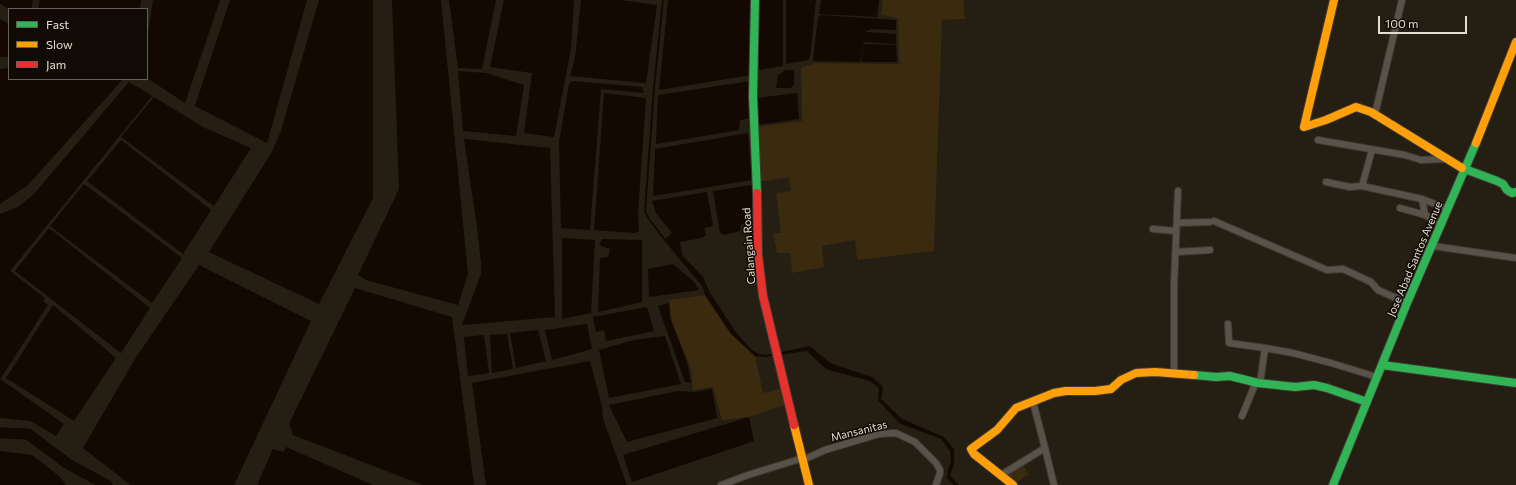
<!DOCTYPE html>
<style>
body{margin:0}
#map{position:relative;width:1516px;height:485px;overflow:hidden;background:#241e13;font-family:Commissioner,sans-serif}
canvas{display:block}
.legend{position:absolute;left:8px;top:8px;width:140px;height:72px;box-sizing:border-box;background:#100b04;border:1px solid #655f56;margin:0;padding:5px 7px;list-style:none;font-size:12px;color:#e4dcd0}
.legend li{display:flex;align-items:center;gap:8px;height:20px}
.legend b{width:20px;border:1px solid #655f56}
.scale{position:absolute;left:1378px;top:16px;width:89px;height:18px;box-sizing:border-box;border:2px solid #e4dcd0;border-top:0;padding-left:5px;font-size:12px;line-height:14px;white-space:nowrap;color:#e4dcd0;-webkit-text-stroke:3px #100b04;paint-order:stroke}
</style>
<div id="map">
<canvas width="1516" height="485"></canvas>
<ul class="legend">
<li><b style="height:5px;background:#30b455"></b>Fast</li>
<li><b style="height:5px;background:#ff9f0a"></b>Slow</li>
<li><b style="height:5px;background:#e5322d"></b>Jam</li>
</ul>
<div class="scale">100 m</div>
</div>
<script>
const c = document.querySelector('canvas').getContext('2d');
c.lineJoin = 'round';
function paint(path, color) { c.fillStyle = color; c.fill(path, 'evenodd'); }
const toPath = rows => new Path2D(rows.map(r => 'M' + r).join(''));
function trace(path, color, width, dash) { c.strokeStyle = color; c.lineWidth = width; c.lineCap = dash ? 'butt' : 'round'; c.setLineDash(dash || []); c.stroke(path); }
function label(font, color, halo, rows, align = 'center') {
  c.font = font + ' Commissioner,sans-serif'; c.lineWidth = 3; c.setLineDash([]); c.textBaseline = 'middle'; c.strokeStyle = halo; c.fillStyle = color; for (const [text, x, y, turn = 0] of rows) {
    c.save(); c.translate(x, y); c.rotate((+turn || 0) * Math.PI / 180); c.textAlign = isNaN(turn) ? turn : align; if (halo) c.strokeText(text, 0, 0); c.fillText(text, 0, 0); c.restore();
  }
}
const green = toPath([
 [883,0,963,0,965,19,942,20,934,251,857,260,855,240,822,246,824,267,792,273,790,253,777,253,773,233,781,233,776,193,791,191,789,177,759,182,758,127,802,121,801,68,815,63,899,64,898,18,881,15],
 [705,295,731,334,755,356,763,393,784,388,787,404,749,417,722,420,713,387,693,390,691,369,672,322,669,300],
 [1022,463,1029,474,1014,484,1003,476]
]);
const water = toPath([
 [0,0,33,0,31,9,9,9,0,4],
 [40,0,141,0,140,9,38,9],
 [153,0,220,0,185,103,147,78,147,40],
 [230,0,307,0,267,143,195,106],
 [319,0,373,0,373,198,319,304,209,252,272,152,281,131],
 [392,0,441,0,468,274,458,305,366,280,358,275,399,189],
 [449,0,496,0,482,69,458,68],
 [504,0,574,0,571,49,554,137,524,133,532,73,490,67],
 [581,0,620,0,657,5,646,83,570,76,575,58],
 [668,0,750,0,751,75,659,90],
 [757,0,783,0,783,66,759,70],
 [786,0,816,0,810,57,808,60,786,64],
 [821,0,879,0,877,17,819,14],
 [821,15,896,20,896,30,871,29,866,31,867,32,896,34,896,44,864,42,861,59,859,62,815,61,813,60,818,17],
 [0,19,9,24,9,57,0,57],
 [864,44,896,45,897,62,861,62],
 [9,68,9,79,123,79,28,185,0,204,0,69],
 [786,70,794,70,794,85,790,88,776,88,778,75],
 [458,71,486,73,524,85,516,136,463,131],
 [572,81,642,87,644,93,601,89,590,230,561,228,559,142,569,84],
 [751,81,751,118,740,120,739,130,656,144,658,95],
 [129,82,152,96,10,271,45,298,43,301,48,305,0,379,64,424,56,436,30,421,0,418,0,214,18,207,34,194],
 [604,93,646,98,638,213,639,231,634,233,594,230],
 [797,93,799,119,758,125,757,98],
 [154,97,203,127,251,148,214,206,121,137],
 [748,133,752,180,653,196,655,149],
 [464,139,550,148,555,317,462,325,481,274,481,263,477,227],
 [121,140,211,210,183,254,87,181],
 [84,184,182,258,152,303,50,226],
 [752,185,754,222,744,223,741,225,740,231,724,235,720,233,713,191],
 [707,192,713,226,704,228,706,235,702,238,680,242,682,255,703,277,710,293,735,331,747,345,753,351,759,354,767,355,776,353,776,355,765,357,755,356,731,334,705,295,702,286,664,240,672,233,656,213,652,201],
 [49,228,150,308,121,353,15,271],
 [562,238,595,240,591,313,562,319],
 [602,239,642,240,642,302,598,312,600,258,608,257,610,249,599,245],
 [673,264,694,282,699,290,649,297,648,269],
 [199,265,311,321,234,485,131,485,83,448,135,359],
 [355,288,452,317,474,485,423,485,293,435,289,424],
 [669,303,670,318,687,362,691,383,685,382,658,306],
 [53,305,116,358,74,421,6,378],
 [647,307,654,331,606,341,604,330,596,332,593,317],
 [587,324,592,349,552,360,545,330],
 [538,330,546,361,516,368,510,333],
 [507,334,513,369,492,373,490,335],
 [484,335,489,373,468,376,464,337],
 [665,336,681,384,609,398,599,350,634,340],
 [810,346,830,363,872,377,883,387,881,399,902,419,944,437,954,449,954,463,950,476,959,485,954,485,947,478,948,470,951,462,950,451,941,439,899,423,878,400,879,388,870,381,826,369,807,351,778,355,777,353],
 [590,361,602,407,603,419,627,485,486,485,472,383],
 [712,389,717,418,627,442,609,405,678,391,694,392],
 [749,417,754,441,632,482,623,455],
 [286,447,373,485,257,485,273,449,283,452],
 [0,451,32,455,59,476,66,485,0,485]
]);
const stream = toPath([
 [663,0,654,88,645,211,649,219,665,240]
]);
const river = toPath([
 [0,433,28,434,68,464,107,485]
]);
const street = toPath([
 [1375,114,1402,0],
 [1318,140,1405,155,1421,160,1444,159],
 [1326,182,1350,187,1362,186,1422,199,1425,215],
 [1362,186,1372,150],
 [1422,199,1448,209],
 [1400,208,1425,215,1442,224],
 [1214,221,1327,270,1343,269,1371,282,1378,290,1407,303],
 [1177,223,1210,222],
 [1153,229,1176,231],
 [1433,246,1516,258],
 [1176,252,1210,250],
 [1228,324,1229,343,1265,348,1293,353,1331,363,1377,377],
 [1174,374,1174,286,1178,191],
 [1260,383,1265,348],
 [1242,416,1256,382],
 [1045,448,1054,485],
 [803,460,825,450,879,434,896,433,915,442,936,463,940,470,940,473,936,485],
 [1001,475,1045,448,1033,402],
 [721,485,748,475,803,458]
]);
const fast = toPath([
 [755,0,753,96,757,193],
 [1462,168,1497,181,1503,184,1507,190,1512,193,1516,192],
 [1382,365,1516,383],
 [1194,375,1216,377,1230,376,1258,383,1295,387,1314,385,1327,388,1367,402],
 [1333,485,1407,303,1476,143]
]);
const slow = toPath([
 [1334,0,1304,127,1326,120,1356,107,1371,112,1462,168],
 [1476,143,1516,42],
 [794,425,809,485],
 [1013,485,974,454,971,449,997,430,1016,408,1054,393,1066,391,1095,391,1111,389,1121,380,1136,373,1155,372,1194,375]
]);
const jam = toPath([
 [757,193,758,255,763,296,794,425]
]);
const streetNames = [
 ["Calangain Road",749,246,-94],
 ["Jose Abad Santos Avenue",1415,259,-67],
 ["Mansanitas",859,431,-14]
];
paint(green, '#3a2a0e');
paint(water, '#140802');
trace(stream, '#140802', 2);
trace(river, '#140802', 11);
trace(street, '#403a33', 8);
trace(fast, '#403a33', 10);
trace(slow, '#403a33', 10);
trace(jam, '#403a33', 10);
trace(street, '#58534a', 6);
trace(fast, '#30b455', 8);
trace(slow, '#ff9f0a', 8);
trace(jam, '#e5322d', 8);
label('11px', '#e4dcd0', '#100b04', streetNames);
</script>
